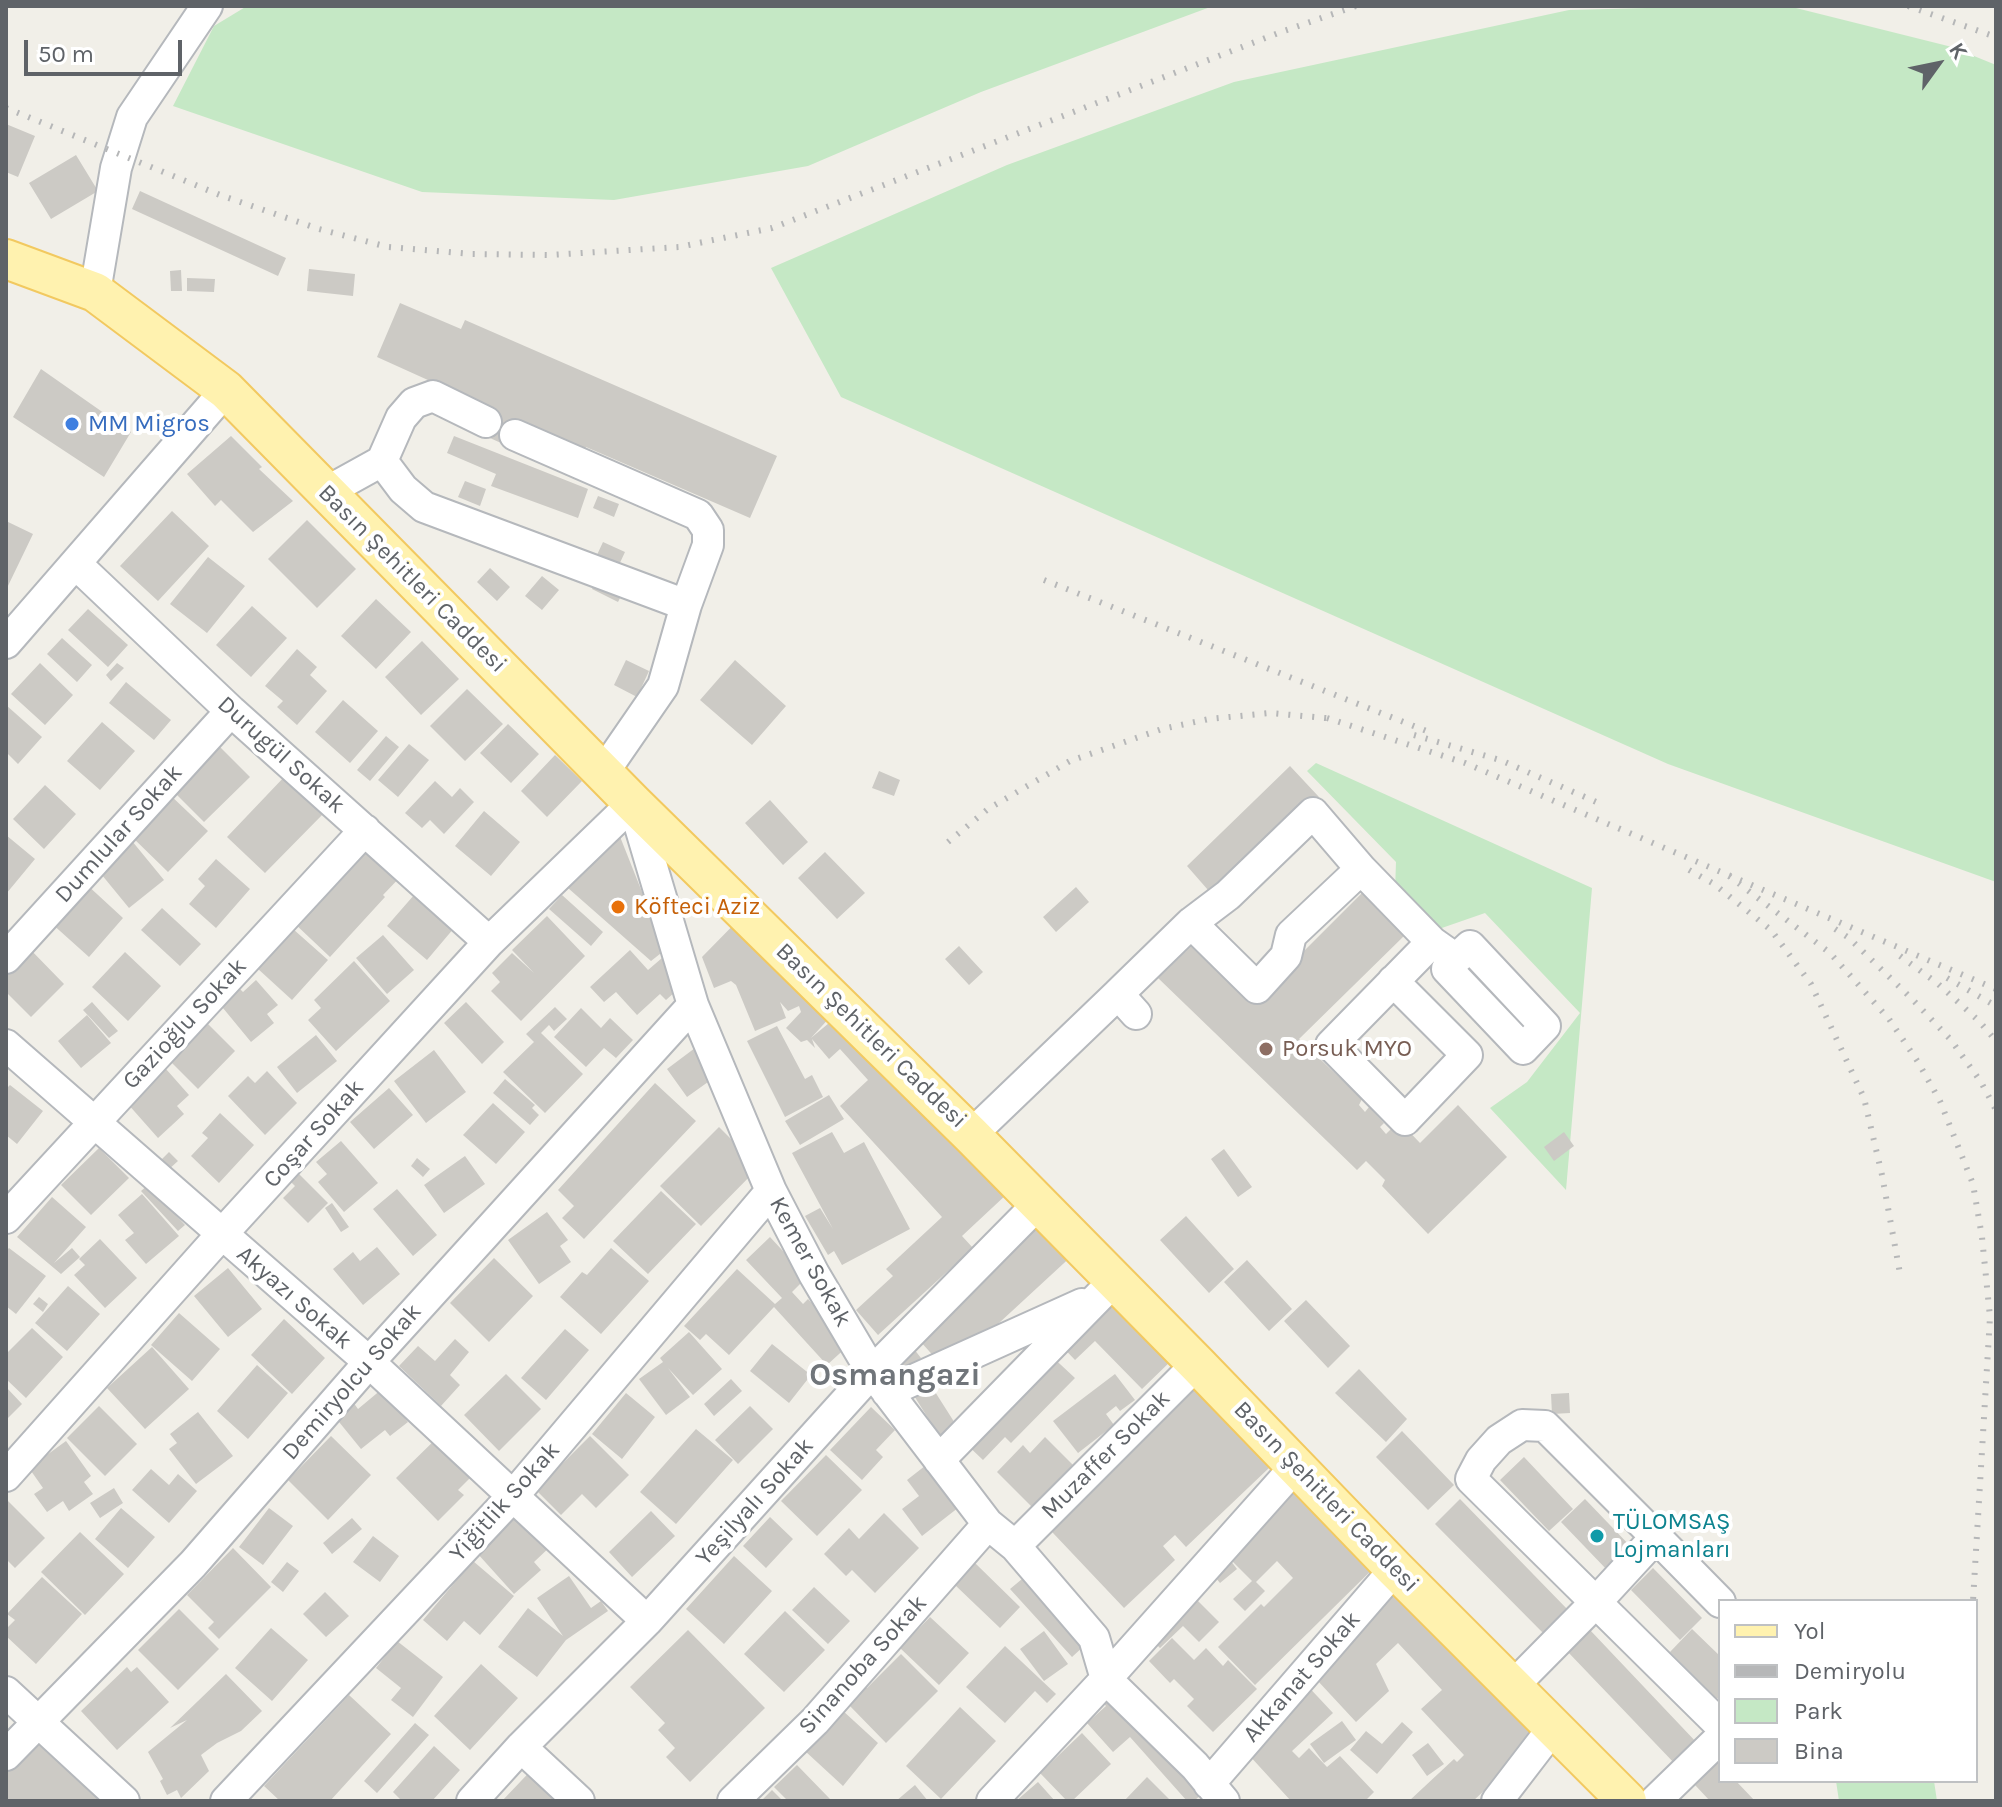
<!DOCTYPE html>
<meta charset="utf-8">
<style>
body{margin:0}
#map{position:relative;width:2002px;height:1807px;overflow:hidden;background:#f1efe8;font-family:Karla,sans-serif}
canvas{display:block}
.frame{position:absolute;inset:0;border:8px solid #5f6368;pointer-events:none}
.legend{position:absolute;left:1718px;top:1599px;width:260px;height:184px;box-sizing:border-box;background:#fff;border:2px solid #bfc1c3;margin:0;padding:10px 14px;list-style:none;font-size:24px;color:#5f6368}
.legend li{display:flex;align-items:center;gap:16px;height:40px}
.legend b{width:40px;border:2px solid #bfc1c3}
.north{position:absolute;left:1898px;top:24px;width:80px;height:80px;-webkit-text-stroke:6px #fff;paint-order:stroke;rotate:57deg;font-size:22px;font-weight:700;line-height:32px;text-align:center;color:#5f6368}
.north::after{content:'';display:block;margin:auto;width:28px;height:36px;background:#5f6368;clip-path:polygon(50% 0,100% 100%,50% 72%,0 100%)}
.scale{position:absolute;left:24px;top:40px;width:158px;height:36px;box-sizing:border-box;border:4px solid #5f6368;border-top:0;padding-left:10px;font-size:24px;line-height:28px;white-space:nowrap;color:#5f6368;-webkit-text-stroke:6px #fff;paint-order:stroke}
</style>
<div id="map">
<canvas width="2002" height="1807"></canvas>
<div class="frame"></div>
<ul class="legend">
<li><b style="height:10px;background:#fff2af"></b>Yol</li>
<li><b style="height:10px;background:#b6b7b8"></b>Demiryolu</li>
<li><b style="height:22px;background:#c5e8c5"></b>Park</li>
<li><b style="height:22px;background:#cccac5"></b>Bina</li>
</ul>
<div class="north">K</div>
<div class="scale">50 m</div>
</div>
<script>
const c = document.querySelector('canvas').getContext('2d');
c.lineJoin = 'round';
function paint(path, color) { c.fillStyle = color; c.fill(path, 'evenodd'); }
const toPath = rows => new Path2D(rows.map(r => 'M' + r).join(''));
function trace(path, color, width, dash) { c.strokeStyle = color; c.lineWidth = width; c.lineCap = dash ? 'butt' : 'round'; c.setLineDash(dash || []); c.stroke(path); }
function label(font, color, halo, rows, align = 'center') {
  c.font = font + ' Karla,sans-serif'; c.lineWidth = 8; c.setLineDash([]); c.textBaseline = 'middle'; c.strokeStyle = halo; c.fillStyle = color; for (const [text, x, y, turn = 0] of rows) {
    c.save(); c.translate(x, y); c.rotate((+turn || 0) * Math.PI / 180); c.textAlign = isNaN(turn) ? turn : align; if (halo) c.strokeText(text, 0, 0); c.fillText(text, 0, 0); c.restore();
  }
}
const green = toPath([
 [247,6,1213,6,981,92,808,166,614,200,422,192,173,106,214,26],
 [1725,6,1788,6,1952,47,1996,65,1996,882,1668,764,841,397,771,268,1007,165,1234,82,1569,10],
 [1316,763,1592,888,1566,1190,1490,1108,1527,1082,1580,1013,1485,913,1436,930,1395,891,1396,862,1307,771],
 [1836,1781,1934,1781,1937,1801,1839,1801]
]);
const building = toPath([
 [6,124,35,136,18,177,6,172],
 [76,155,98,191,51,219,29,183],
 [140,191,286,258,278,276,132,209],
 [309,269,355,274,353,296,307,291],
 [181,270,182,291,171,291,170,271],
 [187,278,215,279,214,292,187,291],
 [400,303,461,329,465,320,777,456,750,518,586,447,581,459,510,447,481,434,492,409,377,357],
 [41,369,131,432,104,477,13,417],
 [231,436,262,467,259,469,293,501,253,532,221,500,215,506,187,474],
 [454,436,588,489,578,518,491,486,496,474,447,453],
 [465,481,486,489,480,506,458,497],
 [598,496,619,504,614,517,593,508],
 [172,511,209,546,158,601,120,566],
 [307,520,356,569,317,608,268,559],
 [6,521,33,534,6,590],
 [603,542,625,552,618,567,596,557],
 [208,557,245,586,207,633,170,604],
 [490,568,510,587,497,601,477,582],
 [598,575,625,588,618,602,592,589],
 [542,576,559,590,542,610,525,596],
 [376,599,411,632,376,669,341,636],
 [252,606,287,638,251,677,216,645],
 [88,609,128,645,108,667,68,630],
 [62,638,92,665,77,682,47,654],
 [422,641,459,679,421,715,385,677],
 [297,649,317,667,310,675,327,691,297,725,277,707,283,701,265,686],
 [626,660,649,671,637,697,614,685],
 [735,660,786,706,752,745,700,700],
 [40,663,73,695,45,725,11,694],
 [117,663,124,668,111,681,106,675],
 [126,682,171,720,154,740,109,703],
 [467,689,503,724,465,761,430,726],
 [343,700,378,731,350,763,315,732],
 [6,705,42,737,18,764,6,752],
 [102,722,135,751,100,790,67,761],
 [508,724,539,754,511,783,480,753],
 [386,736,399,747,370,781,357,770],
 [217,744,250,777,204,822,171,789],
 [409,744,429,760,398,797,378,780],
 [555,755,582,781,547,817,521,791],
 [1290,766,1319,797,1215,898,1187,866],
 [879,771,900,780,894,796,872,788],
 [286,775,325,812,265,873,227,837],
 [435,781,452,797,460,788,474,802,444,834,430,820,422,828,405,813],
 [45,785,76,814,44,849,13,819],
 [168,793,208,831,168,872,129,834],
 [770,800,808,842,783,865,745,823],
 [484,811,520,842,491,876,455,846],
 [617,829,665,950,651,961,568,888],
 [6,835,35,859,6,894],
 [368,838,405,872,383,895,385,897,330,957,293,922],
 [132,841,164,880,129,908,97,869],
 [825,852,865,893,837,919,798,878],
 [216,859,250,889,216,928,189,904,205,886,198,879],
 [85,883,123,918,89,957,50,922],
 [421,887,460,921,427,960,387,926],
 [1076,887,1089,902,1056,932,1043,917],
 [1363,892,1405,935,1299,1039,1362,1099,1359,1105,1365,1112,1369,1107,1384,1123,1380,1127,1386,1134,1399,1121,1420,1143,1458,1105,1507,1157,1428,1234,1382,1186,1385,1180,1366,1161,1357,1170,1158,978,1198,940,1262,1003,1271,994,1266,989],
 [562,895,603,932,591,946,549,909],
 [751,907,832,1015,811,1038,841,1013,1023,1179,962,1236,973,1248,878,1335,856,1310,893,1276,886,1269,942,1217,840,1106,868,1080,840,1049,829,1059,812,1039,815,1048,807,1040,801,1042,786,1028,801,1012,799,1006,788,1011,780,1002,786,1018,755,1031,736,985,731,981,714,988,702,957],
 [162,908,201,944,180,966,141,930],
 [547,916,585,956,521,1021,491,991,500,982,492,973,512,953,534,973,512,950],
 [293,929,328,960,292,1000,257,968],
 [383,935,414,970,387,994,356,958],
 [27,946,64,984,31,1017,6,992,6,967],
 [959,946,983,972,969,985,945,959],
 [630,950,648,970,662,958,685,983,666,1000,660,994,637,1015,616,992,604,1002,590,987],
 [125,952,161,986,128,1021,92,987],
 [354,961,390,1001,336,1051,308,1020,321,1008,314,1000],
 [256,980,278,1005,267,1014,274,1023,251,1042,218,1002,237,986,243,992],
 [92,1002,118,1031,109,1038,83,1010],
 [466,1002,504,1042,482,1064,444,1023],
 [555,1007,567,1019,554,1031,549,1025,541,1033,583,1074,545,1113,503,1072,534,1042,526,1034],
 [581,1008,601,1028,610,1018,633,1040,616,1058,604,1048,586,1067,554,1037],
 [87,1015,111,1043,81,1068,58,1041],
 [208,1024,235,1051,198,1089,170,1061],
 [777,1026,805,1079,812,1075,823,1097,785,1117,747,1041],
 [316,1035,337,1061,297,1093,277,1067],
 [695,1048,715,1077,687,1097,667,1069],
 [434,1050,466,1092,426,1123,394,1081],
 [166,1069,189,1095,177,1106,184,1114,158,1138,127,1103],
 [267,1071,297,1103,265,1135,228,1096,248,1076,255,1083],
 [505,1079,535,1105,532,1108,539,1115,530,1125,493,1093],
 [655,1083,696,1121,584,1239,562,1218,574,1206,558,1190],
 [10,1085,43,1111,17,1144,6,1135,6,1089],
 [389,1088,413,1115,374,1149,350,1122],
 [829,1095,844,1119,800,1145,785,1121],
 [493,1103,525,1132,496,1164,463,1135],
 [220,1113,254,1145,219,1183,191,1156,208,1138,202,1133],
 [719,1127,759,1167,701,1226,660,1186],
 [832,1132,844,1153,864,1142,910,1229,842,1265,834,1251,828,1255,805,1216,820,1208,833,1229,792,1153],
 [1564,1132,1574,1146,1554,1161,1544,1147],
 [341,1141,378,1183,344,1212,318,1182,327,1174,316,1162],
 [99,1148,129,1178,91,1215,61,1185],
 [1224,1149,1252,1187,1238,1197,1211,1159],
 [169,1152,178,1161,168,1170,160,1161],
 [465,1156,485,1184,444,1213,424,1185],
 [417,1158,430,1169,423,1177,411,1166],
 [294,1169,328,1203,308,1223,283,1198,295,1186,286,1177],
 [148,1185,185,1225,178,1231,141,1191],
 [397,1189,437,1235,413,1256,373,1209],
 [661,1191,696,1224,648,1274,613,1241],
 [142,1194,179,1236,146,1264,125,1240,134,1233,118,1215],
 [52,1197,86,1227,54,1263,72,1248,80,1257,61,1274,17,1237],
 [1052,1201,1089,1240,947,1371,911,1331],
 [332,1203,349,1227,341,1232,325,1208],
 [547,1212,568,1240,560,1246,571,1262,539,1284,508,1240],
 [1186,1216,1234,1269,1209,1293,1160,1240],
 [770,1237,807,1277,792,1292,803,1304,808,1299,850,1344,827,1365,774,1307,729,1355,706,1334,700,1340,684,1326,737,1269,775,1304,782,1298,746,1260],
 [100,1239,137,1278,105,1308,74,1275,85,1265,79,1259],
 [377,1247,400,1274,363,1305,333,1269,353,1252,360,1261],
 [9,1248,46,1276,16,1314,6,1306,6,1251],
 [611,1248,649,1281,601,1334,560,1297,582,1272,587,1275],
 [494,1258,533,1296,489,1342,450,1303],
 [1247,1260,1292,1309,1269,1331,1224,1282],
 [228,1268,262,1309,228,1337,194,1296],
 [1120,1272,1173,1359,1142,1389,1095,1341,1075,1360,1053,1337],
 [68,1286,100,1314,67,1351,35,1323],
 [39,1297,48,1304,43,1312,33,1304],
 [1306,1300,1350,1346,1328,1368,1284,1321],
 [179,1313,220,1349,192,1381,151,1345],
 [284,1319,325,1358,292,1394,251,1355],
 [32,1328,63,1357,26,1398,6,1379,6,1354],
 [565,1329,589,1350,546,1400,521,1378],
 [689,1332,722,1369,693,1395,668,1368,690,1397,666,1415,639,1379,663,1362,660,1358],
 [455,1339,469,1352,450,1375,460,1385,441,1406,399,1366,418,1346,435,1361],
 [772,1344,811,1375,789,1403,750,1371],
 [910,1344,921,1358,901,1372,891,1358],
 [152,1347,189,1389,145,1429,107,1388],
 [1046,1351,1075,1378,1011,1443,1005,1437,983,1460,961,1439],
 [1203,1356,1290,1448,1186,1547,1175,1535,1163,1546,1175,1560,1124,1608,1036,1515],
 [257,1365,288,1393,248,1439,217,1411],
 [1359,1369,1407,1419,1386,1442,1335,1393],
 [506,1374,541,1409,499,1451,464,1415],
 [1115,1374,1135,1400,1120,1411,1116,1406,1106,1414,1114,1425,1078,1453,1053,1421],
 [925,1376,958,1428,941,1439,908,1386],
 [731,1379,742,1391,714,1416,704,1404],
 [6,1387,22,1404,6,1420],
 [382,1389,408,1422,390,1436,385,1430,361,1449,335,1417,353,1402,358,1409],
 [626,1393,655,1417,622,1459,592,1434],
 [1569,1393,1570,1413,1552,1414,1551,1394],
 [99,1406,137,1444,105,1476,67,1438],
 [750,1406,773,1429,738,1464,715,1440],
 [871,1407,895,1430,876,1450,883,1457,862,1480,830,1450],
 [198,1412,233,1456,196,1484,169,1449,177,1443,170,1434],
 [696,1429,733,1460,676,1524,640,1492],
 [1402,1431,1454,1485,1428,1510,1376,1457],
 [443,1432,479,1469,458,1490,464,1495,438,1521,396,1478],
 [331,1436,371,1475,328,1520,288,1480],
 [590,1436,629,1475,596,1508,582,1494,561,1515,536,1490],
 [1045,1437,1073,1465,1032,1507,997,1472,1023,1445,1030,1453],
 [66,1441,91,1476,84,1482,93,1494,69,1511,63,1501,47,1512,34,1494,43,1488,29,1468],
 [826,1455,862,1490,817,1536,781,1501],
 [1524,1457,1573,1509,1549,1531,1500,1480],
 [930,1462,963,1504,922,1536,902,1509,919,1496,907,1480],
 [1302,1462,1390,1552,1255,1685,1218,1647,1261,1604,1264,1607,1293,1578,1277,1561,1256,1582,1265,1591,1245,1611,1233,1599,1252,1581,1227,1556,1237,1569,1220,1583,1202,1561],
 [151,1469,169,1485,178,1474,197,1491,169,1523,132,1490],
 [114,1488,123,1503,100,1518,90,1503],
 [1460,1499,1569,1611,1546,1636,1435,1524],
 [1585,1499,1633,1549,1609,1572,1561,1522],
 [8,1501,45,1538,15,1568,6,1559,6,1503],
 [121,1508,155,1537,128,1568,95,1539],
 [269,1508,293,1526,263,1565,239,1547],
 [522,1511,552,1545,534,1562,541,1570,514,1594,477,1553],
 [651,1511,675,1536,632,1577,609,1552],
 [884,1513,919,1548,875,1593,852,1570,846,1576,824,1554,849,1528,859,1539],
 [770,1517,793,1539,766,1568,743,1546],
 [352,1518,362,1529,332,1554,323,1543],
 [80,1532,124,1574,85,1615,41,1572],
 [373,1536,399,1556,380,1582,353,1562],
 [233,1548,271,1587,219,1639,208,1628,214,1622,187,1595],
 [734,1556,772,1591,724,1644,686,1609],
 [473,1561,514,1596,480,1635,464,1621,447,1641,423,1620],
 [287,1562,299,1571,283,1592,271,1582],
 [975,1563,1020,1607,1000,1628,955,1585],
 [1409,1568,1555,1725,1473,1801,1409,1801,1454,1759,1457,1762,1464,1755,1421,1709,1442,1690,1398,1643,1376,1664,1389,1691,1356,1722,1304,1666],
 [1653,1568,1702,1618,1680,1640,1631,1590],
 [569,1576,591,1608,601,1601,608,1611,566,1640,537,1677,498,1647,528,1608,563,1636,537,1598],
 [42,1577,82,1614,36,1664,6,1636,6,1629,15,1620,7,1614],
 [1022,1579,1084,1646,1072,1657,1010,1589],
 [1183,1586,1219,1622,1199,1642,1183,1626,1160,1648,1146,1634],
 [814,1587,850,1621,828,1644,792,1610],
 [325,1592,349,1616,326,1637,303,1614],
 [179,1609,219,1649,178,1690,138,1650],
 [785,1611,825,1650,784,1692,744,1654],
 [930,1617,969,1653,939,1685,900,1648],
 [271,1628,308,1660,272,1701,235,1668],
 [1692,1629,1720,1656,1720,1696,1717,1699,1670,1652],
 [688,1630,765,1708,690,1782,666,1757,675,1748,658,1730,665,1723,630,1687],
 [1590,1630,1698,1744,1676,1765,1567,1651],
 [1044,1631,1068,1664,1044,1681,1020,1649],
 [1172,1638,1194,1660,1206,1648,1223,1666,1228,1660,1257,1689,1213,1732,1187,1706,1194,1699,1174,1679,1170,1683,1149,1661],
 [397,1641,443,1677,413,1717,391,1700,401,1688,376,1668],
 [1005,1646,1056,1694,1047,1703,1035,1691,1005,1723,966,1687],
 [901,1654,938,1691,886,1743,849,1705,858,1696,850,1688,858,1680,867,1688],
 [481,1664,518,1698,470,1750,434,1716],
 [127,1667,131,1672,137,1667,169,1702,117,1750,81,1711],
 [226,1674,262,1711,241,1731,217,1743,201,1755,209,1771,181,1798,177,1790,167,1795,160,1781,163,1779,148,1752,187,1720,170,1728],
 [1114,1677,1211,1786,1194,1801,1187,1801,1130,1737,1113,1752,1087,1723,1106,1706,1095,1694],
 [1303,1681,1333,1713,1292,1751,1299,1758,1309,1748,1327,1767,1340,1756,1374,1792,1365,1801,1291,1801,1237,1742],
 [349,1695,391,1734,330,1801,280,1801,264,1786],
 [960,1707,996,1741,941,1799,906,1766],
 [842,1710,878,1743,843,1786,805,1751],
 [1342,1721,1356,1740,1324,1763,1310,1744],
 [1402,1722,1413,1732,1377,1774,1350,1750,1366,1731,1382,1744],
 [52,1723,122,1801,6,1801,6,1765],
 [415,1723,429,1735,377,1793,364,1781],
 [1082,1733,1111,1764,1072,1801,1067,1801,1040,1773],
 [1428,1743,1444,1764,1427,1776,1412,1755],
 [434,1746,460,1770,432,1801,402,1801,393,1792],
 [540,1761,583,1801,502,1801],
 [1718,1762,1720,1781,1736,1781,1755,1801,1710,1801,1695,1785],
 [797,1765,830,1799,828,1801,788,1801,774,1787],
 [1147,1777,1171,1801,1124,1801],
 [1038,1782,1055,1801,1016,1801],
 [915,1785,928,1801,896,1801],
 [772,1790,783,1801,761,1801]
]);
const minor = toPath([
 [95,292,116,168,132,117,207,6],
 [486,422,433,396,414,403,401,418,382,461,403,489,424,507,686,605,708,545,708,530,698,515,515,435],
 [326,492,382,461],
 [76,564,231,711,489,942],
 [6,643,226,390],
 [603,773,663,686,686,605],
 [1191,923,1257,988,1286,956,1291,935,1361,869,1432,942,1331,1045,1405,1120,1467,1055,1393,981],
 [1432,942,1456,959,1470,946,1545,1026,1523,1049,1447,969,1456,959],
 [6,958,231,711],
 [1118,994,1191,923,1228,895,1313,813,1361,869],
 [6,1045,369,1362,647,1621],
 [971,1135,1118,994,1136,1014],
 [6,1218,365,830],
 [887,1392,1082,1304],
 [939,1460,1114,1281],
 [6,1476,221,1235,489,942,633,803,693,1005,771,1191,814,1274,872,1372,988,1524,1015,1546,1094,1638,1106,1679,1195,1766,1224,1801],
 [1656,1537,1545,1426,1522,1425,1499,1440,1481,1460,1471,1479,1720,1725],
 [1015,1546,1197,1364],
 [1512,1687,1597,1601,1656,1537,1720,1602],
 [6,1692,124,1801],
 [521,1747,579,1801],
 [6,1755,193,1564,379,1351,693,1005],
 [1209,1784,1395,1569],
 [226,1801,513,1496,771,1191],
 [472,1801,521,1747,647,1621,872,1372,1039,1203],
 [733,1801,815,1721,988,1524],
 [992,1801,1106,1679,1296,1466],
 [1497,1801,1553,1728],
 [1655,1801,1720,1738]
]);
const major = toPath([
 [6,259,95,292,226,390,633,803,971,1135,1197,1364,1395,1569,1627,1801]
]);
const rail = toPath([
 [1908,6,1996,37],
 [6,108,220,195,319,229,388,247,472,254,549,255,679,247,772,228,1281,32,1356,6],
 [1044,580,1429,732],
 [1327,718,1465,763,1996,989],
 [1414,735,1500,760,1601,804],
 [948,842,988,809,1070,761,1162,729,1209,719,1270,713,1336,719],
 [1689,870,1714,884,1771,930,1811,984,1864,1098,1882,1175,1901,1279],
 [1729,876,1830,953,1889,1019,1918,1062,1940,1101,1973,1184,1982,1237,1990,1317,1973,1601],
 [1835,929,1849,938,1913,1000,1951,1040,1981,1082,1996,1110],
 [1900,956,1937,983,1979,1021,1996,1041],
 [1947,978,1996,1006]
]);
const markers = [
 [72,424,8,"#3f7fe0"],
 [618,907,8,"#e8710a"],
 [1266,1049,8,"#8d6e63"],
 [1597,1536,8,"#0f9aa8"]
];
const shopNames = [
 ["MM Migros",88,424]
];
const streetNames = [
 ["Basın Şehitleri Caddesi",412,579,45],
 ["Durugül Sokak",281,755,42],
 ["Dumlular Sokak",119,834,-48],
 ["Gazioğlu Sokak",185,1024,-47],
 ["Basın Şehitleri Caddesi",871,1036,44],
 ["Coşar Sokak",314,1134,-48],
 ["Kemer Sokak",810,1262,61],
 ["Akyazı Sokak",294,1298,41],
 ["Demiryolcu Sokak",352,1382,-49],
 ["Muzaffer Sokak",1106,1455,-45],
 ["Basın Şehitleri Caddesi",1326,1497,46],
 ["Yiğitlik Sokak",505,1502,-48],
 ["Yeşilyalı Sokak",755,1502,-48],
 ["Sinanoba Sokak",863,1665,-48],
 ["Akkanat Sokak",1302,1677,-49]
];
const foodNames = [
 ["Köfteci Aziz",634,907]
];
const educationNames = [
 ["Porsuk MYO",1282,1049]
];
const cultureNames = [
 ["TÜLOMSAŞ",1613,1522],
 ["Lojmanları",1613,1550]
];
const districtNames = [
 ["Osmangazi",895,1376]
];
paint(green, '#c5e8c5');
paint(building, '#cccac5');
trace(minor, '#b5b8bc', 34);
trace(major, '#f2c960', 42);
trace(minor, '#fff', 30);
trace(major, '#fff2af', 38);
trace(rail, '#b6b7b8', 6, [2, 10]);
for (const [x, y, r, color] of markers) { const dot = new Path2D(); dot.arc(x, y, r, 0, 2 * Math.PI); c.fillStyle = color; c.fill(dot); trace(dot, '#fff', 3); }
label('24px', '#366cbe', '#fff', shopNames, 'left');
label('24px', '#5f6368', '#fff', streetNames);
label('24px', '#c56008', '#fff', foodNames, 'left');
label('24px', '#785e54', '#fff', educationNames, 'left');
label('24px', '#0d838f', '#fff', cultureNames, 'left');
label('bold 32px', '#70757a', '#fff', districtNames);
</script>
